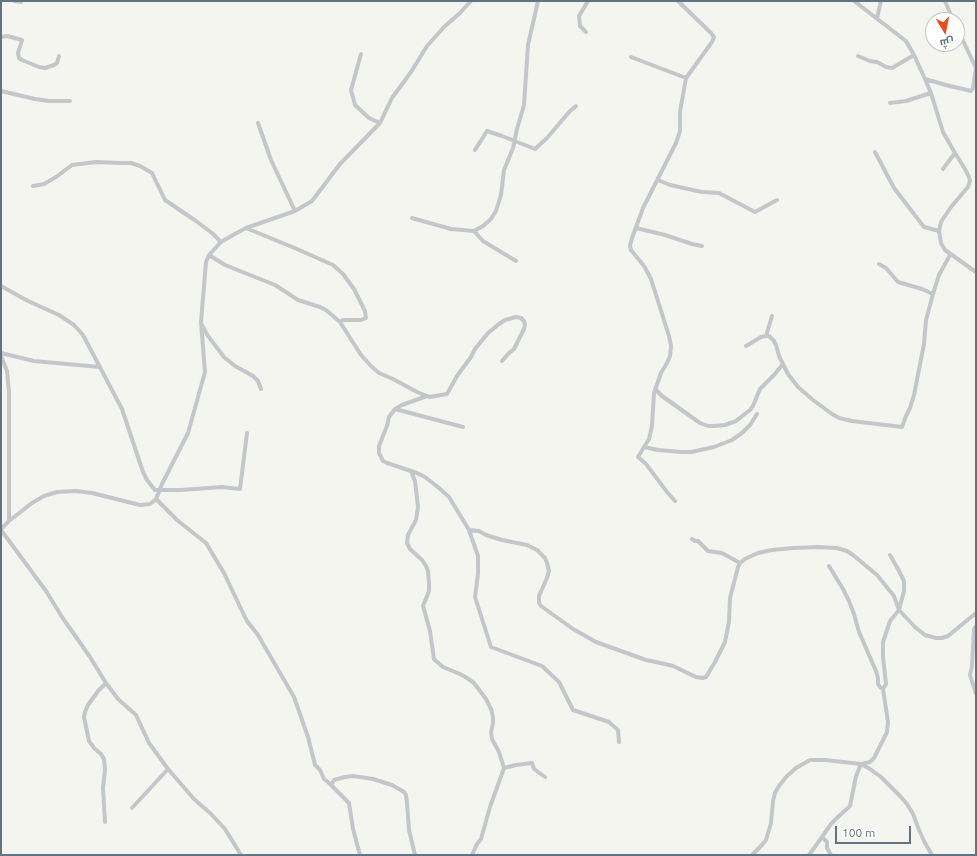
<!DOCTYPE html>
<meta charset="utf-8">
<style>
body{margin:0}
#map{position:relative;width:977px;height:856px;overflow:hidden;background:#f5f5f0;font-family:Ubuntu,Cairo,sans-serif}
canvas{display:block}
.frame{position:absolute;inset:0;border:2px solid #627483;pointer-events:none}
.north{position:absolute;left:925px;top:12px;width:40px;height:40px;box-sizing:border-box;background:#fff;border:1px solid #c0c7cd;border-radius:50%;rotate:170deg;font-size:11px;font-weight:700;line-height:16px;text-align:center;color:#627483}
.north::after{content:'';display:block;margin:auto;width:14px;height:18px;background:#ed4b18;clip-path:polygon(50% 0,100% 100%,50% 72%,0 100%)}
.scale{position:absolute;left:835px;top:826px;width:76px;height:18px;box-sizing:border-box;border:2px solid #627483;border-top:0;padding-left:5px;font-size:12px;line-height:14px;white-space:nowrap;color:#627483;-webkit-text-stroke:3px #fff;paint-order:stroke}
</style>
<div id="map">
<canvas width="977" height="856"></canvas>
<div class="frame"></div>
<div class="north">ش</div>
<div class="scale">100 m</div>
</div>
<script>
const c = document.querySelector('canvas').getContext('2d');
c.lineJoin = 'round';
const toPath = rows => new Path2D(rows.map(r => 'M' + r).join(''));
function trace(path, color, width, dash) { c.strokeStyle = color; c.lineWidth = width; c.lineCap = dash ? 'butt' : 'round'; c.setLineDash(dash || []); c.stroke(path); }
const minor = toPath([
 [14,1,21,2],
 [854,1,906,41,914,55,925,79,931,93,943,132,955,153,965,169,969,177,970,181,968,187,951,207,941,222,939,231,941,243,945,250,976,272],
 [945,1,953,20],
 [877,18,881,1],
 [586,32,580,26,579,16,588,1],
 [1,37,7,36,22,40,18,53,19,58,22,60,39,67,45,68,54,65,57,63,59,56],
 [361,54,351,90,355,105,369,118,380,123],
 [858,56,870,61,877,62,886,67,892,68,914,55],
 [631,57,686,78],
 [925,79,946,85,971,91,973,88,976,68,957,28],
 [1,91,35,99,49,101,70,101],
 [890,103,906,101,931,93],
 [258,123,271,160,295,211],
 [475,150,487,131,502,136,535,149,547,138,570,111,576,106],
 [875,152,894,188,924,227,939,231],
 [943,169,955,153],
 [658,180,670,185,702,192,719,193,755,212,777,200],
 [33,186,44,184,56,177,72,165,96,162,120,163,131,163,140,166,152,173,165,200,196,221,212,233,221,242],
 [412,218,451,229,474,231,483,226,491,219,496,211,501,195,504,170,513,148,517,129,524,105,528,45,538,1],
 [246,228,297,249,333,265,343,274,354,289,365,311,366,318,361,320,343,320,340,322],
 [636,228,665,235,692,244,702,246],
 [474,231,483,241,516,261],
 [209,255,225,265,275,285,298,300,320,307,326,310,340,322,361,355,371,366,379,373,393,379,417,392,427,396,402,405,395,409,389,417,387,426,379,446,379,453,383,461,387,463,417,473,425,477,439,488,449,497,469,530,479,531,486,535,502,540,527,545,537,550,545,558,547,563,549,571,547,578,539,596,539,603,541,606,573,629,596,642,646,660,665,664,673,666,696,677,703,678,706,677,715,662,725,642,729,622,730,598,738,567,740,563,745,559,758,553,772,550,793,548,818,547,837,548,847,551,853,555,877,575,894,596,899,610,915,627,925,635,936,638,942,638,948,636,976,613],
 [879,264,886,268,898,282,922,289,933,294],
 [1,286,28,301,59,315,74,325,83,335,122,409,143,472,147,480,155,490,181,490,222,487,240,489,247,433],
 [202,325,208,336,224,357,235,366,253,376,258,381,261,389],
 [766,336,772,316],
 [746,346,761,337,766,336,769,336,774,341,776,345,779,356,783,364],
 [1,353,34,361,100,367],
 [1,356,7,371,9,392,9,521],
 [656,390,662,396,700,423,708,426,714,426,725,425,736,421,750,410,753,406,760,389,774,375,783,364,788,374,798,387,813,400,832,414,839,418,852,421,902,427,906,416,910,408,914,395,924,344,926,320,933,294,939,275,950,255],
 [427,396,430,397,447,394,457,376,471,357,475,349,488,333,499,324,505,320,516,317,521,318,524,321,525,325,524,329,514,349,509,353,502,361],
 [395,409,463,427],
 [644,447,658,450,682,452,691,452,714,447,732,440,742,433,750,425,757,414],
 [411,471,415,481,418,507,416,520,408,535,407,543,410,549,422,560,426,566,428,571,429,584,429,591,423,606,430,631,434,659,436,661,443,667,460,674,467,678,474,683,486,699,491,709,493,717,493,723,491,732,492,739,499,752,504,768,490,807,481,839,477,844,472,855],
 [156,499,177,520,206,543,224,573,243,613,247,621,258,635,294,697,308,737,315,765,320,770,324,779,328,782,349,803,353,829,360,855],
 [675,501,667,492,646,464,638,457,649,439,652,426,654,393,661,373,667,363,670,356,671,346,669,336,651,279,644,266,631,250,630,246,632,238,643,208,676,143,680,131,680,112,686,78,712,42,714,37,711,33,678,1],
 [1,529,9,521,32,503,44,496,57,492,76,491,92,493,140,505,150,504,156,499,162,484,188,433,205,372,201,322,206,262,209,255,221,242,233,235,246,228,295,211,312,201,340,164,380,123,392,98,411,72,427,46,445,26,459,14,471,1],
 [1,530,46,591,62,617,90,657,106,683,118,699,136,715,149,743,168,769,194,799,211,814,225,829,241,855],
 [469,530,478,556,478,574,475,597,491,647,542,666,559,682,573,710,609,722,618,730,619,742],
 [692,539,695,541,698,541,708,551,722,553,740,563],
 [829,566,843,589,849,601,854,614,859,632,876,671,878,678,878,684,880,687,883,689],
 [976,626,974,629,972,666,970,675,976,694],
 [504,768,516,765,532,763,534,769,545,777],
 [331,785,334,780,345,777,353,776,373,779,392,785,404,792,406,795,407,803,409,830,415,855],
 [132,808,168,769],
 [105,822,103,788,105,770,104,759,101,754,94,748,89,741,84,717,85,712,88,705,98,691,106,683],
 [752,855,762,845,766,840,771,823,773,801,775,793,779,786,787,776,796,768,810,760,825,760,861,764,870,762,874,758,887,732,888,722,883,689,886,684,883,657,883,642,890,621,899,610,904,591,904,581,898,569,890,555],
 [809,855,822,837],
 [831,855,827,848,827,842,822,837,831,824,839,816,850,806,856,776,861,764,870,769,881,777,900,796,907,804,913,814,919,830,925,843,932,855]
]);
trace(minor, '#c4c7ca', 4);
</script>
